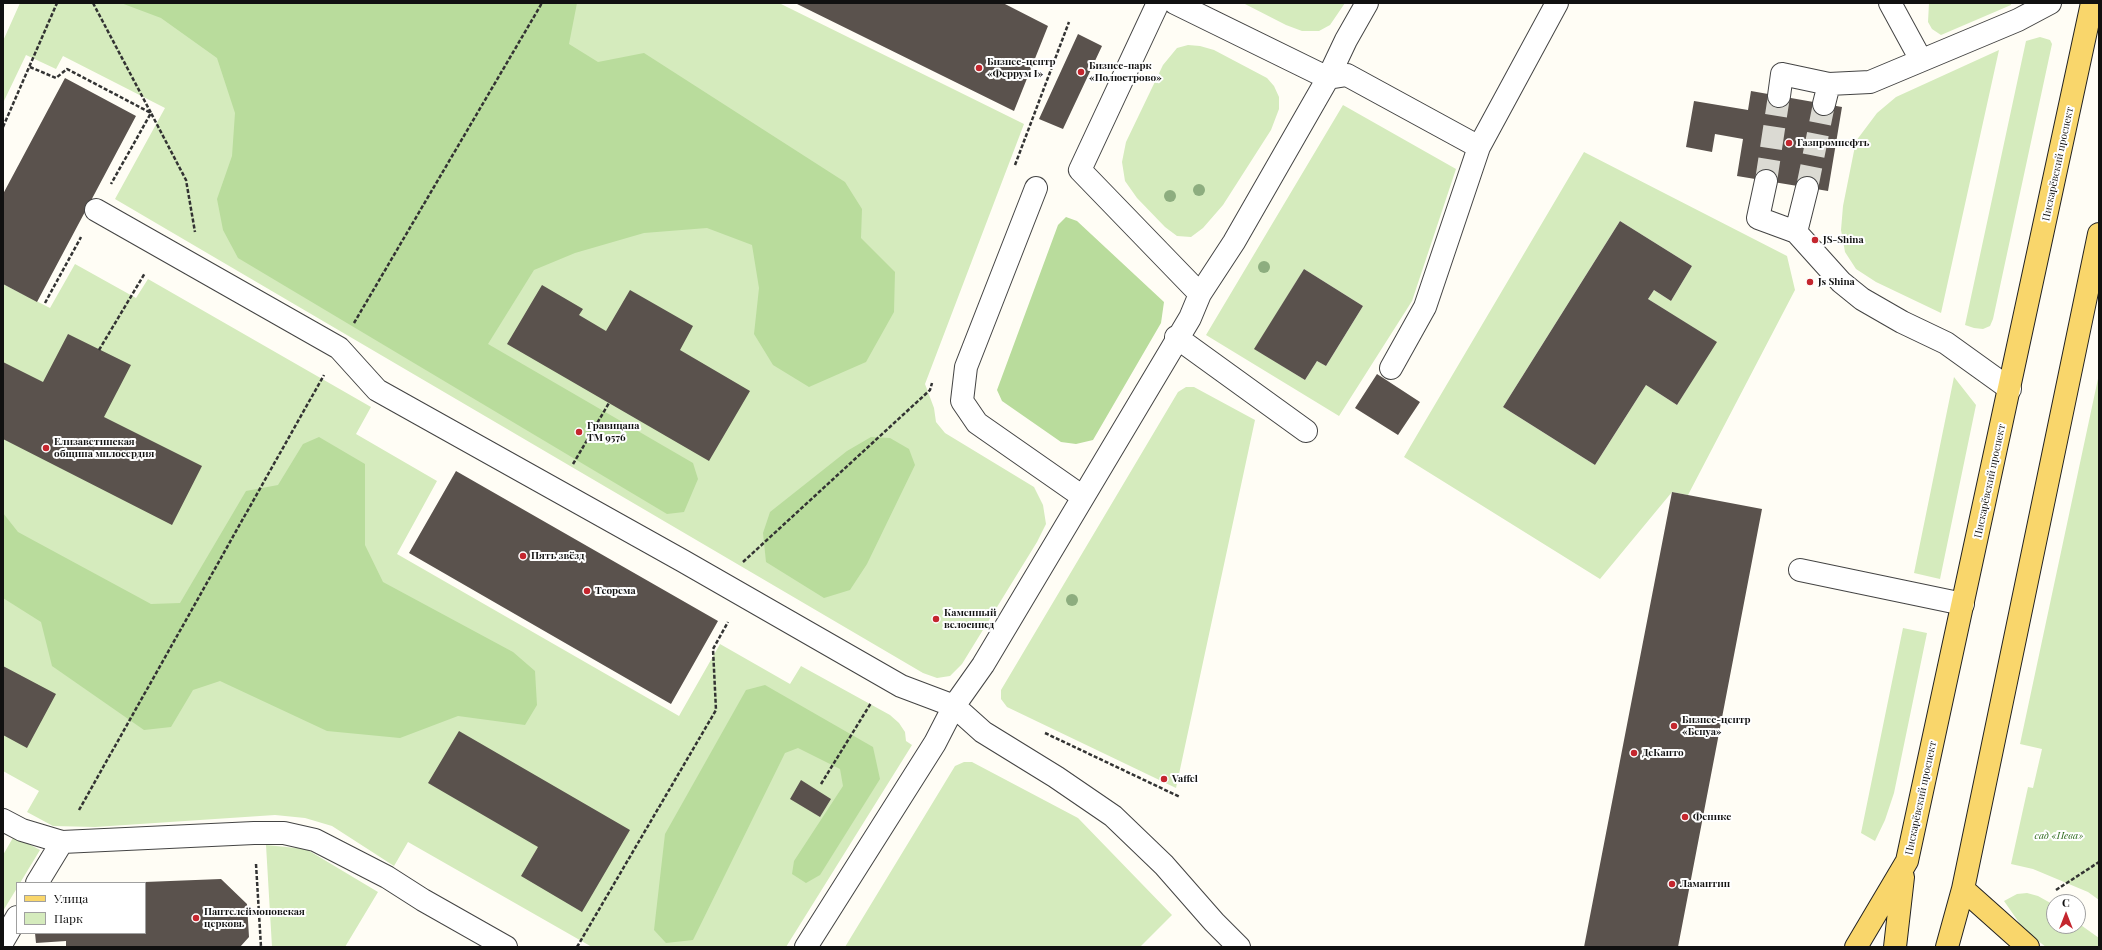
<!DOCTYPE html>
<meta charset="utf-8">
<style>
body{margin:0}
#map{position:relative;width:2102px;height:950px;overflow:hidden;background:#fffdf5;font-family:"Playfair Display",serif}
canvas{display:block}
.frame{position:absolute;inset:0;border:4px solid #111;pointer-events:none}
.legend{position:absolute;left:16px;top:882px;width:130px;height:52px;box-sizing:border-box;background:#fff;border:1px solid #a0a0a0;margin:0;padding:5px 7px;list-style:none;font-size:12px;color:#111}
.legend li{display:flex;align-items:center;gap:8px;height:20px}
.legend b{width:20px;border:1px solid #a0a0a0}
.north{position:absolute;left:2046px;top:894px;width:40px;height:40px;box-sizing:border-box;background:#fff;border:1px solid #a0a0a0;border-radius:50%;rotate:0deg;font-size:11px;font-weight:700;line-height:16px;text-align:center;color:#111}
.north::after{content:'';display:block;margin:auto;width:14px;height:18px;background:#c4262e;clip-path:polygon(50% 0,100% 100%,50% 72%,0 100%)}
</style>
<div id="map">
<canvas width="2102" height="950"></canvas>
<div class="frame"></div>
<ul class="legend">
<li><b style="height:5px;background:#f9d66b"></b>Улица</li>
<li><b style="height:11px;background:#d5ebbd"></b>Парк</li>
</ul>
<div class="north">С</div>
</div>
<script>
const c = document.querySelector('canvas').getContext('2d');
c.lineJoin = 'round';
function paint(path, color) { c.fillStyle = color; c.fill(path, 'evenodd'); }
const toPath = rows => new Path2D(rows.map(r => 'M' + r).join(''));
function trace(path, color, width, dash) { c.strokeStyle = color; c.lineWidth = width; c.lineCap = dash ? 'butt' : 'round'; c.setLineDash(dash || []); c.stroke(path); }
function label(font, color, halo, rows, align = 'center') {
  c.font = font + ' "Playfair Display",serif'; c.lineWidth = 4; c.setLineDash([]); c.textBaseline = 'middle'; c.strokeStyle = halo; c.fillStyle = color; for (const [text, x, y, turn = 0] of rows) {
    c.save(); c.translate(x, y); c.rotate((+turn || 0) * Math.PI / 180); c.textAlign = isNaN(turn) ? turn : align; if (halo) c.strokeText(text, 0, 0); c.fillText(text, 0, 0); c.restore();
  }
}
const green = toPath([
 [20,3,779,3,1024,124,925,384,934,408,936,422,945,433,1034,487,1043,505,1046,524,1037,542,962,664,950,676,937,678,923,673,115,199,165,108,63,56,56,69,26,55,3,103,3,41],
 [1243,3,1345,3,1330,25,1319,31,1302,31,1286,25],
 [1929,3,2011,3,2011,5,1941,35,1932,29,1928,22],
 [2040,37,2050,40,2052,44,1993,319,1990,326,1983,329,1974,328,1965,325,2026,41],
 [1188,45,1200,46,1214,50,1267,78,1274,86,1279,97,1279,109,1271,130,1223,205,1203,228,1191,237,1177,236,1165,227,1137,198,1125,181,1122,162,1126,142,1163,65,1177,48],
 [1999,50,1941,313,1876,282,1856,269,1845,252,1841,230,1843,206,1856,141,1877,113,1896,97],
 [1343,105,1456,169,1412,301,1339,416,1206,335],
 [1304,269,1363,306,1326,366,1317,361,1305,380,1255,349],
 [1584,152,1787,256,1795,290,1688,495,1672,492,1600,579,1404,457],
 [1620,221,1692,266,1671,301,1654,290,1648,299,1716,342,1677,405,1646,385,1595,465,1503,407],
 [75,264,136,298,148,279,371,407,356,434,437,481,397,554,679,716,720,644,790,684,801,666,890,715,899,723,905,732,906,741,912,745,786,947,592,947,408,842,394,866,332,826,305,818,275,815,95,827,53,826,27,812,39,791,3,771,3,284,50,308],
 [2099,374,2099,900,2088,892,2033,869,2011,864,2028,787,2033,788,2042,749,2020,744],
 [1954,377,1976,405,1940,579,1914,573],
 [1186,387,1194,387,1255,420,1176,788,1007,707,1001,699,1001,690,1178,392],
 [1903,628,1927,633,1894,793,1885,820,1875,841,1861,833],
 [964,762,972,762,1078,818,1172,915,1140,947,845,947,955,766],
 [14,836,40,850,20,883,17,883,17,888,3,911,3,855],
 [266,845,306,849,378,892,345,947,272,947],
 [2027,893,2038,896,2054,905,2054,926,2078,926,2078,923,2099,938,2099,947,2046,947,2025,931,2004,901,2017,894]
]);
const forest = toPath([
 [121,3,577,3,569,44,598,62,644,53,845,182,862,209,861,238,895,272,894,312,866,362,809,387,773,365,754,334,759,288,752,245,707,228,644,233,575,253,534,270,488,344,693,463,698,479,684,512,667,514,238,258,223,230,217,199,232,156,235,113,217,58,161,18],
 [1066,217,1077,221,1164,302,1161,323,1093,440,1076,444,1061,442,1002,401,997,390,1058,225],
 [319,437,365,464,365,545,383,582,513,652,535,671,537,705,525,725,458,716,400,738,327,731,220,681,193,690,171,727,144,730,52,666,41,622,3,598,3,513,18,532,151,604,180,603,246,491,278,485,303,444],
 [871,437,890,438,909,449,915,465,867,564,850,590,824,598,766,562,763,533,770,512,847,451],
 [765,685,873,747,880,779,820,875,806,883,792,874,794,861,843,786,840,769,798,748,785,753,693,940,666,943,654,930,665,834,746,690]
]);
const building = toPath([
 [795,3,1003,3,1048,26,1014,111],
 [1078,34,1102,46,1063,129,1039,119],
 [65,78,136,116,37,302,3,284,3,194],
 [1751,91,1842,107,1828,191,1737,176,1743,139,1715,134,1712,152,1686,147,1694,101,1748,110],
 [1620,221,1692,266,1671,301,1654,290,1648,299,1717,342,1677,405,1646,385,1595,465,1503,407],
 [1304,269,1363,306,1326,366,1317,361,1305,380,1254,349],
 [542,285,583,309,579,315,606,331,630,290,693,326,680,350,750,391,709,461,507,344],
 [68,334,131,365,104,417,202,466,172,525,3,439,3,362,43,382],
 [1377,374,1420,402,1398,435,1355,408],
 [456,471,718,621,671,704,409,553],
 [1672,492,1762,509,1678,947,1584,947],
 [3,666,56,694,27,748,3,735],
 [459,731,630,830,582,912,521,876,538,847,428,783],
 [801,780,831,799,820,817,790,799],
 [221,879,247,904,249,937,240,947,66,947,66,941,36,943,35,933,145,933,145,882]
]);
const minorTunnel = toPath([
 [1766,181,1779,96],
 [1807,188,1824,104]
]);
const path = toPath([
 [93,3,151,113,111,184],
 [30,67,56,78,67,69,151,113,186,180,195,232],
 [3,127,57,3],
 [1015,165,1069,22],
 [45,303,81,237],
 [354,323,542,3],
 [99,350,145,273],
 [573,464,609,403],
 [743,562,930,390,932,383],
 [1045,733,1180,797],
 [821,784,871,703],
 [79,810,324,375],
 [256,864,261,947],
 [2056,890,2099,862],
 [577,947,716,710,713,649,728,622]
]);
const minor = toPath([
 [1158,3,1080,170,1200,294],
 [1890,3,1921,60],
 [1328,78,1347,75,1479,147,1557,3],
 [1328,78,1346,40,1367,3],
 [1779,96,1782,74,1829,84],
 [1824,104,1829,84,1870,82,2018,20,2050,3],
 [1766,181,1758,218,1796,232],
 [1036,188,966,367,962,401,977,423,1083,497],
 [1807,188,1796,232,1841,282,1862,299,1902,322,1946,343,2010,389],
 [96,210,339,348,377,390,683,561,901,686,954,706,983,732,1056,777,1113,816,1164,865,1214,922,1239,947],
 [1176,337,1306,431],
 [1391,368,1425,307,1479,147],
 [1800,570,1963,604],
 [3,820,22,830,62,842,254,833,284,833,315,840,387,877,423,900,506,947],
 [37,883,62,842],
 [3,941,17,917],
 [806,947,935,743,954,706,983,665,1190,318,1200,294,1234,242,1328,78,1175,3]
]);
const major = toPath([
 [1963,889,2028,947],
 [1856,947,1907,861,2092,3],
 [1895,947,1903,877],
 [1947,947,1963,889,2099,234]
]);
const trees = [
 [1199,190],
 [1170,196],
 [1264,267],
 [1072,600]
];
const markers = [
 [979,68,4,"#c4262e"],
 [1081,72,4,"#c4262e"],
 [1789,143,4,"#c4262e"],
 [1815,240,4,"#c4262e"],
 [1810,282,4,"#c4262e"],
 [579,432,4,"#c4262e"],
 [46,448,4,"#c4262e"],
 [523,556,4,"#c4262e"],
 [587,591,4,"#c4262e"],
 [936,619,4,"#c4262e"],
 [1674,726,4,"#c4262e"],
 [1634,753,4,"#c4262e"],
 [1164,779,4,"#c4262e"],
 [1685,817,4,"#c4262e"],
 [1672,884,4,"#c4262e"],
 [196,918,4,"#c4262e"]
];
const poiNames = [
 ["Бизнес-центр",987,62],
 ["«Феррум I»",987,74],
 ["Бизнес-парк",1089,66],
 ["«Полюстрово»",1089,78],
 ["Газпромнефть",1797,143],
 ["JS-Shina",1823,240],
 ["Js Shina",1818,282],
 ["Гравицапа",587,426],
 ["ТМ 9576",587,438],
 ["Елизаветинская",54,442],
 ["община милосердия",54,454],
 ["Пять звёзд",531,556],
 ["Теорема",595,591],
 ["Каменный",944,613],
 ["велосипед",944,625],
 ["Бизнес-центр",1682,720],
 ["«Бенуа»",1682,732],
 ["ДеКанто",1642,753],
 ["Vaffel",1172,779],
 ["Феникс",1693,817],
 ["Ламантин",1680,884],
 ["Пантелеймоновская",204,912],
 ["церковь",204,924]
];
const streetNames = [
 ["Пискарёвский проспект",2058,164,-78],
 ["Пискарёвский проспект",1990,481,-78],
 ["Пискарёвский проспект",1921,798,-78]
];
const parkNames = [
 ["сад «Нева»",2059,836]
];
paint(green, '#d5ebbd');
paint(forest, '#b9dc9c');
paint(building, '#5a524d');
trace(minorTunnel, '#dbdad3', 22, [22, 11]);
trace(minor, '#444', 24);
trace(major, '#222', 24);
trace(path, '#333', 2.5, [4, 2]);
trace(minor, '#fff', 22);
trace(major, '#f9d66b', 22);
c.fillStyle = '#8dad7f';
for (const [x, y] of trees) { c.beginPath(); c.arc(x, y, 6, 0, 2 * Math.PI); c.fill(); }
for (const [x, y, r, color] of markers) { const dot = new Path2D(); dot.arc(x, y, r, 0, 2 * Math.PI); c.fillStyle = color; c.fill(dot); trace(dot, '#fff', 1.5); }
label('bold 10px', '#111', '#fff', poiNames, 'left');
label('10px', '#111', '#fff', streetNames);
label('italic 10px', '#2f6b1f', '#fff', parkNames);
</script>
